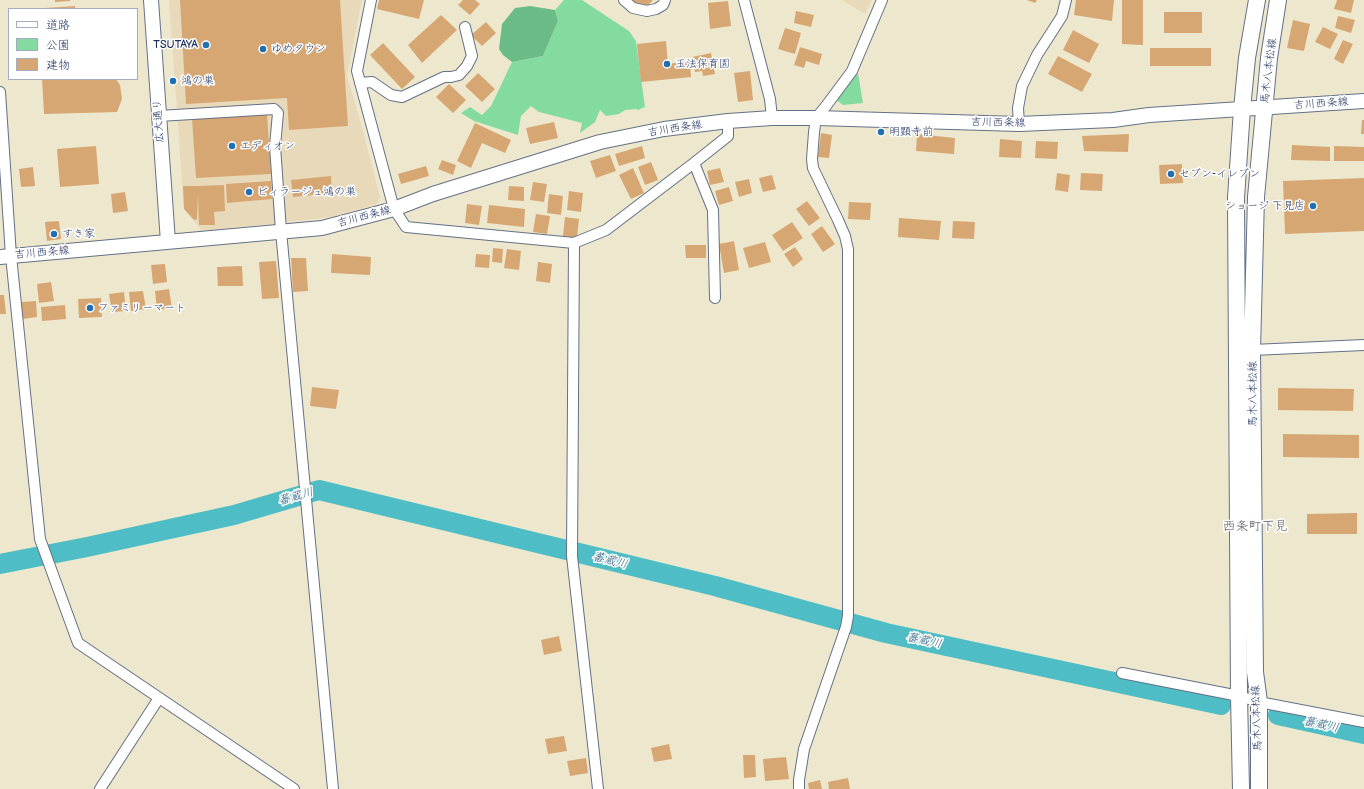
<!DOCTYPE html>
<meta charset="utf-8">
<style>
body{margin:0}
#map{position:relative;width:1364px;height:789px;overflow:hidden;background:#ede8cd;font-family:"Balsamiq Sans","Klee One",sans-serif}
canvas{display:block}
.legend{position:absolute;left:8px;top:8px;width:130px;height:72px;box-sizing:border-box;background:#fff;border:1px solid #a4acbf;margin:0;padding:5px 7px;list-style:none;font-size:12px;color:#1b2f5e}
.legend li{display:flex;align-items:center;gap:8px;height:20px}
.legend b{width:20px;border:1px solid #a4acbf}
</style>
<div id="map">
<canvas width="1364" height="789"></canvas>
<ul class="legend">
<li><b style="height:5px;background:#fff"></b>道路</li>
<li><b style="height:11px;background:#84db9f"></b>公園</li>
<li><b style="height:11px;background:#d7a773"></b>建物</li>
</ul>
</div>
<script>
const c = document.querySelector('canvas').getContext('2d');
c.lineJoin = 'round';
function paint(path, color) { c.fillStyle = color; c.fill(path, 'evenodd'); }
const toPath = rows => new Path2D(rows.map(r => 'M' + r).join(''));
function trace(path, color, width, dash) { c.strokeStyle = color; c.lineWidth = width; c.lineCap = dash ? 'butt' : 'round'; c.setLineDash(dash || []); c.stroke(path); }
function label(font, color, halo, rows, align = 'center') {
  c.font = font + ' "Balsamiq Sans","Klee One",sans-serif'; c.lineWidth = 3; c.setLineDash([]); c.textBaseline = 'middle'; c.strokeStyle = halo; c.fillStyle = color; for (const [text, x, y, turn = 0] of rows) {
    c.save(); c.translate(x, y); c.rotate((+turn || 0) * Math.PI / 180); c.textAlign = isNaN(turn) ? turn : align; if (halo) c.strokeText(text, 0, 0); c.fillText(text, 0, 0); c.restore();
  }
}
const built = toPath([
 [169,0,362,0,347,76,362,127,380,197,377,204,330,217,288,222,202,231,184,209],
 [842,0,872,0,865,14]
]);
const green = toPath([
 [564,0,582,0,629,31,636,41,645,107,638,110,637,109,625,110,619,114,606,116,600,110,595,122,580,133,582,123,539,112,531,106,521,116,518,135,474,121,461,113,470,107,482,115,491,106,512,62,543,56,558,21,555,10],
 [858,73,863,103,843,105,835,99]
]);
const forest = toPath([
 [530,6,555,10,558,21,543,56,512,62,503,55,499,49,502,24,515,8]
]);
const river = toPath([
 [0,564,87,547,234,515,319,490,715,586,886,633,1221,705],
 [1278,715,1364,734]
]);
const building = toPath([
 [55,0,70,0,70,1,55,2],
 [180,0,340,0,348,126,289,130,287,98,186,104],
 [379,0,424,0,419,19,377,9],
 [463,0,475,0,480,4,470,15,458,5],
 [632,0,653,0,647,7,643,4,641,7],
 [1027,0,1037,0,1035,3],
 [1076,0,1114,0,1112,21,1074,15],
 [1122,0,1143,0,1143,45,1122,44],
 [1337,0,1354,0,1351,13,1334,9],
 [728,1,731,26,710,29,708,3],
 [75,6,75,9,45,9,45,8],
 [796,11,814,15,811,27,794,23],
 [1164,12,1202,12,1202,33,1164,33],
 [441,15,457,30,422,63,408,45],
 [1338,16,1355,20,1351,33,1335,28],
 [1293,20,1310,24,1304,51,1287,48],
 [486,22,496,33,482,46,471,35],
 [1323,27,1338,34,1330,49,1315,42],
 [785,28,801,33,795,54,778,49],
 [1073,30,1099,44,1089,63,1063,50],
 [1343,40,1353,44,1343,64,1334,59],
 [666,41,668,64,690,61,691,77,641,82,637,44],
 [383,43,415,77,402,89,370,55],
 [800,47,822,54,819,65,806,61,804,68,794,65],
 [1150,48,1211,48,1211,66,1150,66],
 [711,53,715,74,703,76,702,71,695,72,692,57],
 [1058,56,1092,74,1082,92,1048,74],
 [750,71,753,100,738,102,734,73],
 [478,73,495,89,482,102,465,86],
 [42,79,116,79,120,85,122,99,117,112,44,114],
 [449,84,466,100,453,113,436,97],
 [267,114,271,174,196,178,192,118],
 [1362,120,1364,120,1364,134,1361,134],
 [554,122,558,138,530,144,526,128],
 [475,123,511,140,505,153,482,143,471,168,457,161],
 [821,133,832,135,829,158,818,157],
 [917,134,955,138,954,154,916,151],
 [1129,134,1128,152,1084,151,1082,136],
 [1000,139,1022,141,1021,158,999,157],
 [1036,141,1058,142,1057,159,1035,158],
 [1292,145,1330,147,1330,161,1291,160],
 [96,146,99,184,60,187,57,149],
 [642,146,645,158,619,166,615,154],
 [1334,146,1364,147,1364,161,1334,161],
 [610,155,616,171,596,178,590,161],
 [442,160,456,165,453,175,438,169],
 [651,162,658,180,645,185,638,167],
 [1182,164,1183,183,1160,184,1159,165],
 [426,166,429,176,401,184,398,174],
 [33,167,35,186,21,187,19,169],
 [633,168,644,193,631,199,619,175],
 [720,168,724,182,710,185,707,171],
 [1057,173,1070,175,1068,192,1055,190],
 [1081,173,1103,174,1102,191,1080,190],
 [772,175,776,189,763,192,759,178],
 [331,176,332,193,293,197,291,180],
 [1364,178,1364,231,1285,234,1283,181],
 [749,179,752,193,739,197,735,182],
 [271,181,272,199,227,203,226,184],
 [533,182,547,184,544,202,530,200],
 [224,185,225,211,214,212,215,225,199,225,198,194,197,219,195,220,193,219,184,209,183,186,197,186],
 [509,186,524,187,524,201,508,200],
 [729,187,733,201,719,205,715,191],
 [569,191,583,193,581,212,567,210],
 [125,192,128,211,113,213,111,194],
 [549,194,563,196,561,215,547,213],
 [807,201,820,218,809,226,796,209],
 [849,202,871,203,870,220,848,219],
 [467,204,482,206,479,225,465,223],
 [489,205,525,209,524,227,487,223],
 [536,214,550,216,547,234,533,232],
 [565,217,579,219,577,238,563,236],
 [899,218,941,221,939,240,898,237],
 [59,221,61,239,47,241,45,222],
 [953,221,975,222,974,239,952,238],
 [792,222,803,238,783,251,772,235],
 [822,226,835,244,823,252,811,234],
 [734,241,739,270,724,273,719,244],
 [765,242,771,262,749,268,743,248],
 [685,245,706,245,706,258,686,258],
 [795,247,803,259,793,267,784,254],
 [493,248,503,249,502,263,492,262],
 [507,249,521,251,519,270,504,268],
 [332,254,371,257,370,275,331,273],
 [476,254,490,255,489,268,475,267],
 [291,258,306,258,308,291,293,292],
 [276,261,279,298,262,299,259,262],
 [538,262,552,264,550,283,536,281],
 [165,264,167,282,153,284,151,265],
 [242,266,243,286,218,286,217,267],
 [51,282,54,301,39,303,37,284],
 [169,289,172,308,157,310,155,291],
 [143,291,146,309,131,311,129,292],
 [124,292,126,311,112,312,109,294],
 [0,295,4,295,6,314,0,314],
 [101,298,102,317,79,318,78,299],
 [36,301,37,317,23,319,21,302],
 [65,305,66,319,42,321,41,307],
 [312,387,339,390,336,409,310,406],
 [1278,388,1354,389,1353,411,1278,410],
 [1283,434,1359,435,1359,458,1283,457],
 [1357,513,1357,534,1307,534,1307,514],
 [559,636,562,651,544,655,541,640],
 [564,736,567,751,548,754,545,739],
 [669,744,672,759,654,762,651,748],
 [743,755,755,755,756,777,744,778],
 [786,757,789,779,765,781,763,759],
 [586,758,588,773,570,776,567,761],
 [848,778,850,789,829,789,828,782],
 [820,780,822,789,809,789,808,783]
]);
const street = toPath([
 [371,0,357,71,394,209,406,227,574,243,606,230,694,163,728,136,728,121],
 [624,0,633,8,647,11,656,9,663,5,665,0],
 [744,0,770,99,772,118],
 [360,83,372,82,391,95,402,97,444,77,451,77,459,75,467,66,472,56,465,27],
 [0,92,11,256,40,539,78,643,294,789],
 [159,116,274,109,278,113,275,146,281,231,333,789],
 [1019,124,1018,108,1022,86,1037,55,1062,16,1066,0],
 [694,163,713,210,715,298],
 [574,243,572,556,598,789],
 [1252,350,1364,345],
 [1122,673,1239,696,1259,702,1364,722],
 [100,789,159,698],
 [799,789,799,780,804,749,846,627,848,616,848,249,845,236,838,220,813,168,812,159,814,132,816,118,826,106,852,71,882,0]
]);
const secondary = toPath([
 [151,0,168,242],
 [0,257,322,228,394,209,433,194,600,142,664,129,728,121,772,118,816,118,1019,124,1113,120,1149,115,1364,101]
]);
const primary = toPath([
 [1241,789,1239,696,1236,198,1242,109,1247,58,1257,0],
 [1259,789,1259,702,1255,672,1252,350,1256,197,1269,58,1278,0]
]);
const markers = [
 [206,45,4,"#1f6fb2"],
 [263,49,4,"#1f6fb2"],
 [667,64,4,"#1f6fb2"],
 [173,81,4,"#1f6fb2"],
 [881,132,4,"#1f6fb2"],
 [232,146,4,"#1f6fb2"],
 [1171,174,4,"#1f6fb2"],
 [249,192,4,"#1f6fb2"],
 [1313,206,4,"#1f6fb2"],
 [54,234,4,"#1f6fb2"],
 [90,308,4,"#1f6fb2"]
];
const poiNames = [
 ["TSUTAYA",198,45,"right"],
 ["ゆめタウン",271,49],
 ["玉法保育園",675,64],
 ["鴻の巣",181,81],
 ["明顕寺前",889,132],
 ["エディオン",240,146],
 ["セブン-イレブン",1179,174],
 ["ビィラージュ鴻の巣",257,192],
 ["ショージ 下見店",1305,206,"right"],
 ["すき家",62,234],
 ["ファミリーマート",98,308]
];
const streetNames = [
 ["馬木八本松線",1269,71,-83],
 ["吉川西条線",1321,104,-4],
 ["広大通り",159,121,-94],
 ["吉川西条線",998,123,1],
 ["吉川西条線",675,129,-9],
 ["吉川西条線",364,217,-15],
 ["吉川西条線",42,253,-5],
 ["馬木八本松線",1253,394,-90],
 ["馬木八本松線",1257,718,-92]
];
const waterNames = [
 ["蕃蔵川",296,497,-16],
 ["蕃蔵川",610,561,14],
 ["蕃蔵川",924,641,12],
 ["蕃蔵川",1321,725,12]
];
const quarterNames = [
 ["西条町下見",1255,527]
];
paint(built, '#e8d9ba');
paint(green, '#84db9f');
paint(forest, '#6bbb86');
trace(river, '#4fbdc5', 20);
paint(building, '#d7a773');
trace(street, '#647085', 12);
trace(secondary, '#647085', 16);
trace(primary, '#647085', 18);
trace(street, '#fff', 10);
trace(secondary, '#fff', 14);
trace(primary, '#fff', 16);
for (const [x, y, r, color] of markers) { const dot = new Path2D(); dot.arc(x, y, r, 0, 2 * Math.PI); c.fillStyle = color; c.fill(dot); trace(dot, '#fff', 1.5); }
label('11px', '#1b2f5e', '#fff', poiNames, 'left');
label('11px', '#1b2f5e', '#fff', streetNames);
label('italic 12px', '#2d6182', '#fff', waterNames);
label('13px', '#5d5965', '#fff', quarterNames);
</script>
